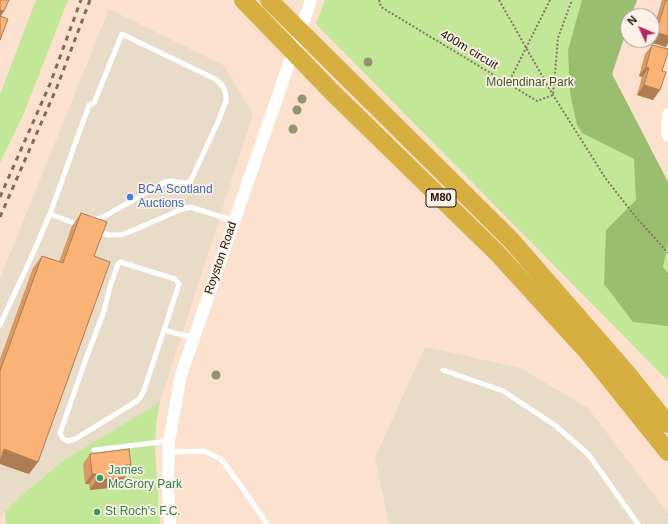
<!DOCTYPE html>
<style>
body{margin:0}
#map{position:relative;width:668px;height:524px;overflow:hidden;background:#fbe1ce;font-family:Arial,sans-serif}
canvas{display:block}
.north{position:absolute;left:620px;top:8px;width:40px;height:40px;box-sizing:border-box;background:#fef1e7;border:1px solid #a3978d;border-radius:50%;rotate:314deg;font-size:11px;font-weight:700;line-height:16px;text-align:center;color:#1a0f07}
.north::after{content:'';display:block;margin:auto;width:14px;height:18px;background:#b4265a;clip-path:polygon(50% 0,100% 100%,50% 72%,0 100%)}
</style>
<div id="map">
<canvas width="668" height="524"></canvas>
<div class="north">N</div>
</div>
<script>
const c = document.querySelector('canvas').getContext('2d');
c.lineJoin = 'round';
function paint(path, color) { c.fillStyle = color; c.fill(path, 'evenodd'); }
const toPath = rows => new Path2D(rows.map(r => 'M' + r).join(''));
function trace(path, color, width, dash) { c.strokeStyle = color; c.lineWidth = width; c.lineCap = dash ? 'butt' : 'round'; c.setLineDash(dash || []); c.stroke(path); }
function label(font, color, halo, rows, align = 'center') {
  c.font = font + ' Arial,sans-serif'; c.lineWidth = 3.5; c.setLineDash([]); c.textBaseline = 'middle'; c.strokeStyle = halo; c.fillStyle = color; for (const [text, x, y, turn = 0] of rows) {
    c.save(); c.translate(x, y); c.rotate((+turn || 0) * Math.PI / 180); c.textAlign = isNaN(turn) ? turn : align; if (halo) c.strokeText(text, 0, 0); c.fillText(text, 0, 0); c.restore();
  }
}
const industrial = toPath([
 [109,9,223,65,253,114,160,402,64,460,21,496,0,517,0,279],
 [425,347,520,368,588,408,668,514,668,524,389,524,375,458]
]);
const green = toPath([
 [36,0,68,0,24,113,0,163,0,95],
 [325,0,637,0,631,16,628,16,628,26,612,74,668,182,668,381,316,24],
 [160,402,156,424,155,449,160,524,6,524,5,512,21,496,64,460]
]);
const forest = toPath([
 [582,0,637,0,631,16,628,16,628,26,612,74,668,182,668,243,663,267,668,273,668,326,633,322,604,284,606,230,636,200,634,159,582,133,577,125,570,93,568,50]
]);
const path = toPath([
 [379,0,381,7,537,101,553,95,558,38,572,0],
 [499,0,553,95,606,179,635,216,668,253],
 [508,84,550,0]
]);
const service = toPath([
 [50,214,79,225],
 [96,231,109,235,121,235,134,230,180,210,190,207,203,211,234,221],
 [0,325,30,260,50,214,89,105,94,103,122,34,215,79,223,86,226,95,226,101,218,122,190,182,185,183,172,181,165,182,105,216,97,219,92,219],
 [164,330,144,390,140,398,137,401,75,439,68,441,63,439,60,433,87,356,104,311,110,287,118,264,120,262,175,279,179,284,164,330,193,338],
 [443,370,503,391,556,426,588,454,638,524],
 [94,450,169,441],
 [170,452,204,451,221,459,241,486,267,524]
]);
const minor = toPath([
 [668,113,667,117,666,132,668,137]
]);
const tertiary = toPath([
 [170,524,168,486,169,441,181,375,311,0]
]);
const motorway = toPath([
 [243,0,333,93,497,253,591,356,668,452],
 [269,0,511,240,626,372,668,424]
]);
const rail = toPath([
 [0,197,50,84,81,0],
 [0,217,57,87,90,0]
]);
const trees = [
 [368,62],
 [302,99],
 [297,110],
 [293,129],
 [216,375]
];
const wall = toPath([
 [662,0,668,0,666,47,649,42,650,40,652,40,652,33],
 [652,45,662,71,660,90,653,100,637,95,642,77,639,76,645,54],
 [81,213,94,256,29,474,0,464,0,359,33,268,42,256,59,262,72,226],
 [90,454,131,465,127,470,125,475,125,477,118,487,90,490,89,484,85,484,83,464]
]);
const shadedWall = toPath([
 [0,10,4,11,0,18],
 [656,32,668,36,668,43,666,47,649,42,651,40,652,40,652,39],
 [646,67,649,68,642,77,639,76],
 [644,85,660,90,653,100,637,95],
 [4,449,38,462,29,474,0,464,0,455],
 [126,465,131,465,126,472,127,472,123,477,125,477,118,487,90,490,96,480],
 [92,474,96,474,89,484,85,484]
]);
const building = toPath([
 [0,0,9,0,4,11,0,10,0,0],
 [666,0,668,0,668,36,656,32,666,0],
 [0,16,8,19,0,40,0,16],
 [652,45,668,49,668,52,662,71,666,72,660,90,644,85,649,68,646,67,652,45],
 [81,213,107,222,94,256,110,262,38,462,4,449,0,461,0,371,42,256,63,263,81,213],
 [129,449,131,465,126,465,127,472,124,472,125,477,96,480,96,474,92,474,90,454,129,449]
]);
const markers = [
 [130,197,4,"#3f7fe0"],
 [100,478,4,"#2e9e5b"],
 [97,512,4,"#2e9e5b"]
];
const shields = [
 [441,198,30]
];
const shieldNames = [
 ["M80",441,198]
];
const streetNames = [
 ["400m circuit",469,50,31],
 ["Royston Road",221,258,-71]
];
const parkNames = [
 ["Molendinar Park",530,83]
];
const shopNames = [
 ["BCA Scotland",138,190],
 ["Auctions",138,204]
];
const leisureNames = [
 ["James",108,471],
 ["McGrory Park",108,485],
 ["St Roch's F.C.",105,512]
];
paint(industrial, '#e8dbc7');
paint(green, '#c2e796');
paint(forest, '#9abe6f');
trace(path, '#877568', 2, [2, 2]);
trace(service, '#fff', 5);
trace(minor, '#fff', 10);
trace(tertiary, '#fff', 12);
trace(motorway, '#d7ae40', 18);
trace(rail, '#7d6c5f', 3, [5, 5]);
c.fillStyle = '#93946d';
for (const [x, y] of trees) { c.beginPath(); c.arc(x, y, 4.5, 0, 2 * Math.PI); c.fill(); }
paint(wall, '#d79966');
paint(shadedWall, '#af7d53');
paint(building, '#fab277');
trace(building, '#af7d53', 1);
for (const [x, y, r, color] of markers) { const dot = new Path2D(); dot.arc(x, y, r, 0, 2 * Math.PI); c.fillStyle = color; c.fill(dot); trace(dot, '#fef1e7', 1.5); }
for (const [x, y, w] of shields) { const box = new Path2D(); box.roundRect(x - w / 2, y - 9, w, 18, 3); c.fillStyle = '#fef1e7'; c.fill(box); trace(box, '#1a0f07', 1); }
label('bold 11px', '#1a0f07', null, shieldNames);
label('12px', '#1a0f07', '#fef1e7', streetNames);
label('12px', '#3e551d', '#fef1e7', parkNames);
label('12px', '#366cbe', '#fef1e7', shopNames, 'left');
label('12px', '#27864d', '#fef1e7', leisureNames, 'left');
</script>
